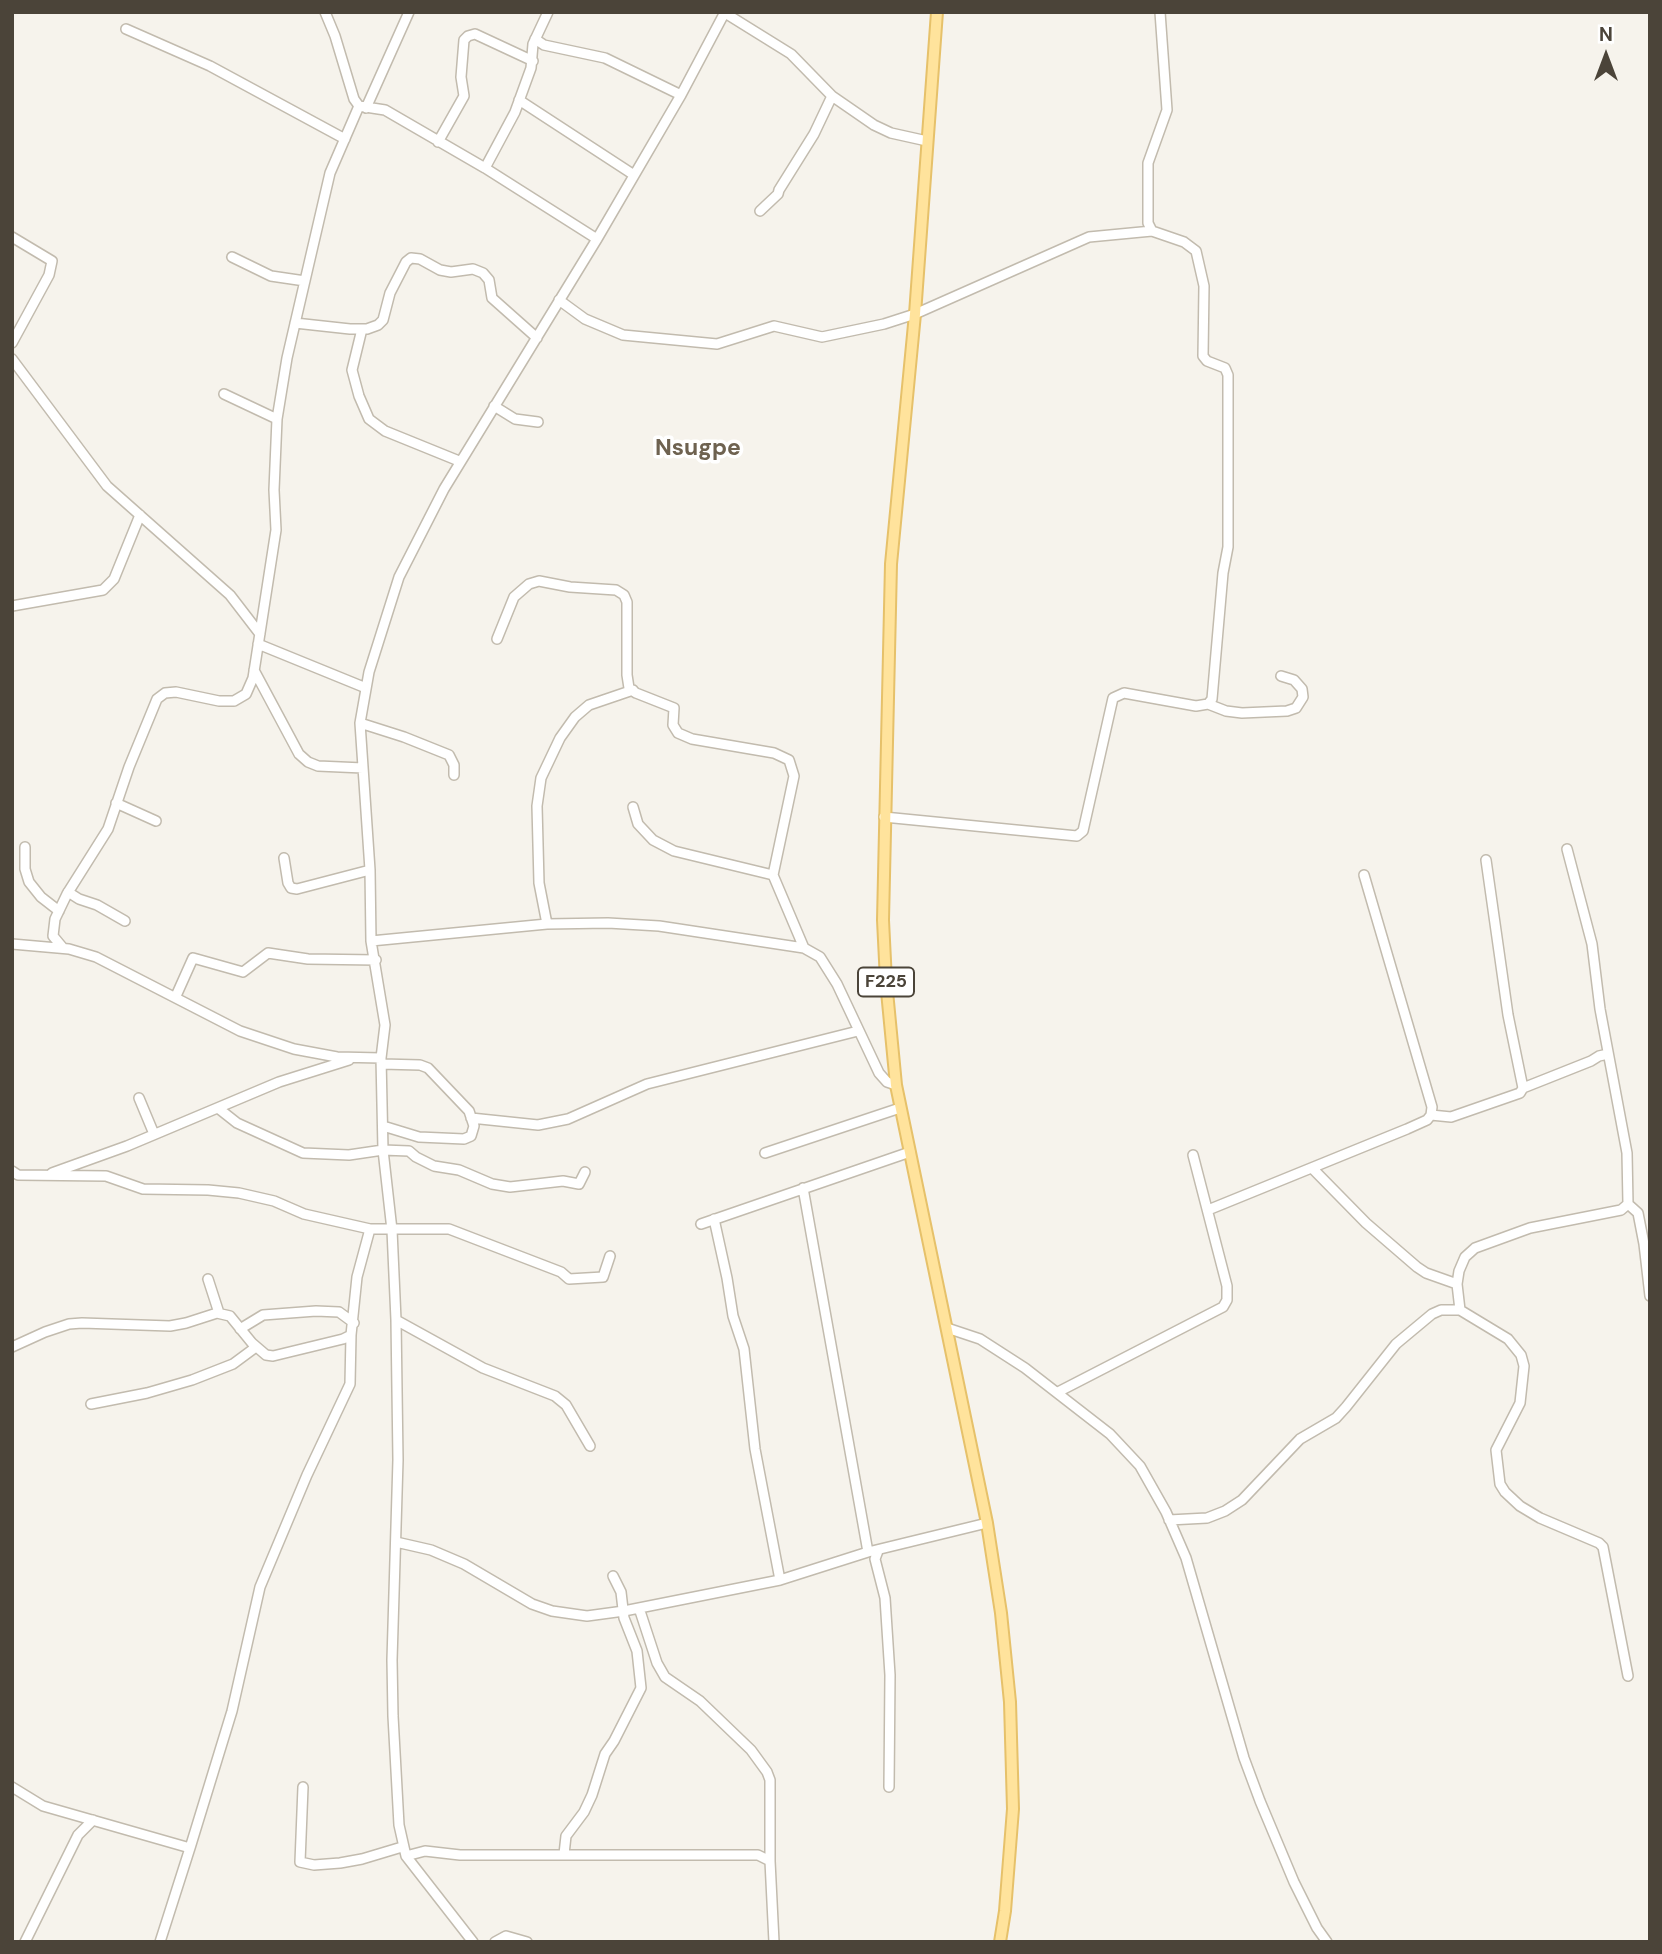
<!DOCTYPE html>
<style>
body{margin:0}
#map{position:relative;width:1662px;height:1954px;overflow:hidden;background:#f6f3ec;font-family:"DM Sans",sans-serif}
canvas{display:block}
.frame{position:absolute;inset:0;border:14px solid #4b4439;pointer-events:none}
.north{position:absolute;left:1571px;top:21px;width:70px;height:70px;-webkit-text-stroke:5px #fff;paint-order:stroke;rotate:0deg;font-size:19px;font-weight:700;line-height:28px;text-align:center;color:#4b4439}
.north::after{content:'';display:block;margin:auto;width:24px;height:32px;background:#4b4439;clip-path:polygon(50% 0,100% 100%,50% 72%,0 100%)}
</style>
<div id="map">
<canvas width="1662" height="1954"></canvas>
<div class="frame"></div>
<div class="north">N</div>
</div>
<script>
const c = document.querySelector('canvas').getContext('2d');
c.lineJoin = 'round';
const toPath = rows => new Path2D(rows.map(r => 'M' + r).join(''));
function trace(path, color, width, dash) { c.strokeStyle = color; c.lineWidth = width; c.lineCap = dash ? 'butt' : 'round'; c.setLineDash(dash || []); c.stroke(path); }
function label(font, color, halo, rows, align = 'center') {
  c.font = font + ' "DM Sans",sans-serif'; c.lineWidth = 7; c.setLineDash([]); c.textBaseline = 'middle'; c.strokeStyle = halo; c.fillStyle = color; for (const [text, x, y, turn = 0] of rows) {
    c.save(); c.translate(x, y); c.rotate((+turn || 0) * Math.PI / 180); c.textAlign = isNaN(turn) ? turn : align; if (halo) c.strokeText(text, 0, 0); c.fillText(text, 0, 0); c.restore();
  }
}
const minor = toPath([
 [325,12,335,36,354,99,359,106,385,110,485,168,597,239],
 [725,13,791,54,832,96,874,125,891,133,927,141],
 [126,29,210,66,345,139],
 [535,39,544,45,605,58,681,95],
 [519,100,634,175],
 [366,108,409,12],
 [438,142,464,96,461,77,464,40,468,36,475,34,533,61],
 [485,168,515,112,531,68,533,44,548,12],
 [760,211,778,194,779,190,814,134,832,96],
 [12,237,52,261,49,275,12,343],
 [232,257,271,276,305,281],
 [559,300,585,319,623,335,717,344,774,326,822,337,884,324,915,314,1089,237,1152,231],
 [295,323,350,329,367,329,378,325,383,320,390,293,406,262,411,258,420,259,440,270,451,272,473,269,483,273,489,280,492,298,537,338],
 [362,329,352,370,359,396,369,419,385,431,459,461],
 [12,359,107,486,230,595,260,634],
 [224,394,277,419],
 [494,406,515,419,538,422],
 [12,606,103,590,114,579,140,515],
 [497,639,514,597,529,584,539,581,570,587,616,590,624,595,627,602,627,675,629,688,636,693,674,708,673,725,678,733,692,739,774,753,789,760,794,776,773,875,804,948],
 [258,644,366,688],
 [254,670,299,754,308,762,318,766,363,768],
 [1208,704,1226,711,1242,713,1287,711,1296,708,1303,697,1302,689,1294,680,1281,676],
 [360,723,404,737,449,755,454,765,454,775],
 [116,803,156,821],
 [633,807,638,824,653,840,674,851,773,875],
 [884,817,1077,836,1083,831,1113,698,1124,693,1196,706,1208,704,1212,699,1223,573,1228,547,1228,375,1225,368,1207,361,1203,356,1204,286,1196,251,1184,242,1152,231,1148,223,1148,163,1167,110,1160,12],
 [25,847,25,869,29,882,41,897,59,911],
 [284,858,288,883,291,888,297,889,370,870],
 [1486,860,1508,1015,1523,1088],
 [68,892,79,899,97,905,125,921],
 [547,924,539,883,537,806,541,778,560,738,575,717,589,705,633,690],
 [371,941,547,924,608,923,659,926,804,948,820,957,837,984,879,1073,887,1082,896,1085],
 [12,944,69,949,96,957,240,1031,294,1049,337,1057,381,1058],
 [63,948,53,936,55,919,67,894,108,829,129,767,157,699,165,693,176,692,219,701,234,701,246,694,253,678,276,530,274,490,277,419,287,358,330,173,359,106],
 [176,996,193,958,243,972,268,953,308,959,376,960],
 [382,1064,420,1065,428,1068,469,1111,474,1126,471,1136,464,1139,419,1137,383,1126],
 [139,1098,154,1134],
 [218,1108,237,1123,303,1153,349,1155,383,1150,409,1151,416,1157,434,1166,459,1170,492,1184,510,1187,563,1181,579,1184,585,1172],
 [1431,1115,1451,1117,1520,1093,1523,1088,1591,1061,1599,1056,1608,1054],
 [471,1118,538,1125,568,1119,647,1084,858,1031],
 [765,1153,900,1108],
 [1312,1168,1366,1223,1417,1267,1426,1273,1457,1284],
 [12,1171,18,1175,106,1176,143,1189,208,1190,239,1193,274,1201,304,1214,370,1229,449,1229,561,1272,569,1279,603,1277,610,1256],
 [52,1173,127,1146,279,1082,349,1060],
 [803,1188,868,1552],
 [1628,1204,1638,1213,1644,1244,1650,1296],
 [1208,1210,1407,1129,1427,1120,1431,1115,1432,1107,1364,875],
 [714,1219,727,1278,733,1316,744,1349,755,1449,780,1580],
 [701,1224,910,1152],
 [208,1279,219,1313],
 [1460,1310,1457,1284,1459,1271,1465,1257,1475,1248,1530,1228,1621,1210,1628,1204,1627,1153,1600,1009,1592,944,1567,849],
 [396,1320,483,1368,555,1396,566,1405,590,1446],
 [947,1328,980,1339,1025,1368,1110,1434,1140,1466,1166,1512,1186,1558,1244,1758,1260,1801,1294,1882,1317,1928,1327,1942],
 [240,1329,263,1315,316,1311,339,1312,354,1323],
 [12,1347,45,1332,69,1324,82,1323,170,1326,186,1323,217,1313,230,1316,252,1343,266,1355,273,1356,343,1339,351,1335,357,1277,370,1229],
 [1058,1392,1223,1307,1227,1300,1227,1286,1193,1155],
 [91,1404,147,1393,192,1380,233,1364,256,1347],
 [1169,1520,1207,1518,1225,1511,1242,1500,1300,1439,1336,1418,1346,1407,1396,1344,1432,1314,1441,1310,1460,1310,1508,1339,1521,1355,1524,1366,1520,1403,1496,1450,1500,1484,1505,1492,1520,1506,1540,1518,1599,1543,1603,1547,1628,1676],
 [396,1542,431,1550,464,1564,532,1604,552,1611,587,1616,624,1611,780,1580,868,1552,987,1523],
 [878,1551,875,1559,885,1598,890,1675,889,1787],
 [639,1608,657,1663,665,1677,700,1701,751,1750,767,1772,770,1780,770,1861],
 [12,1787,43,1806,190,1848,160,1942],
 [303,1787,300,1862,314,1865,340,1863,362,1859,402,1847],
 [190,1848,232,1711,260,1587,307,1475,350,1384,351,1335],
 [564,1854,566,1836,584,1812,592,1795,605,1754,614,1741,641,1688,637,1651,624,1618,621,1592,613,1576],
 [406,1856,425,1851,460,1855,758,1855,770,1861,774,1942],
 [25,1942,78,1835,93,1820],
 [473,1942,406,1856,399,1825,393,1716,392,1660,398,1460,396,1320,392,1230,383,1150,381,1058,385,1025,371,941,370,870,360,723,369,672,399,577,444,489,597,239,681,95,725,12],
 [495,1942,506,1936,527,1942]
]);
const major = toPath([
 [937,12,915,314,891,564,883,920,886,981,896,1085,987,1523,1001,1613,1010,1702,1013,1809,1005,1911,1000,1942]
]);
const shields = [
 [886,982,56]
];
const shieldNames = [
 ["F225",886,982]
];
const quarterNames = [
 ["Nsugpe",698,449]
];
trace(minor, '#c2bbae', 12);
trace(major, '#e6c16a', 14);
trace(minor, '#fff', 9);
trace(major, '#ffe39c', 10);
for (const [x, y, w] of shields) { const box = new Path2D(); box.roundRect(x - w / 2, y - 14.5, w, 29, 5); c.fillStyle = '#fff'; c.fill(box); trace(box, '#4b4439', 2); }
label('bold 18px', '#4b4439', null, shieldNames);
label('bold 23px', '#6e6250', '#fff', quarterNames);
</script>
